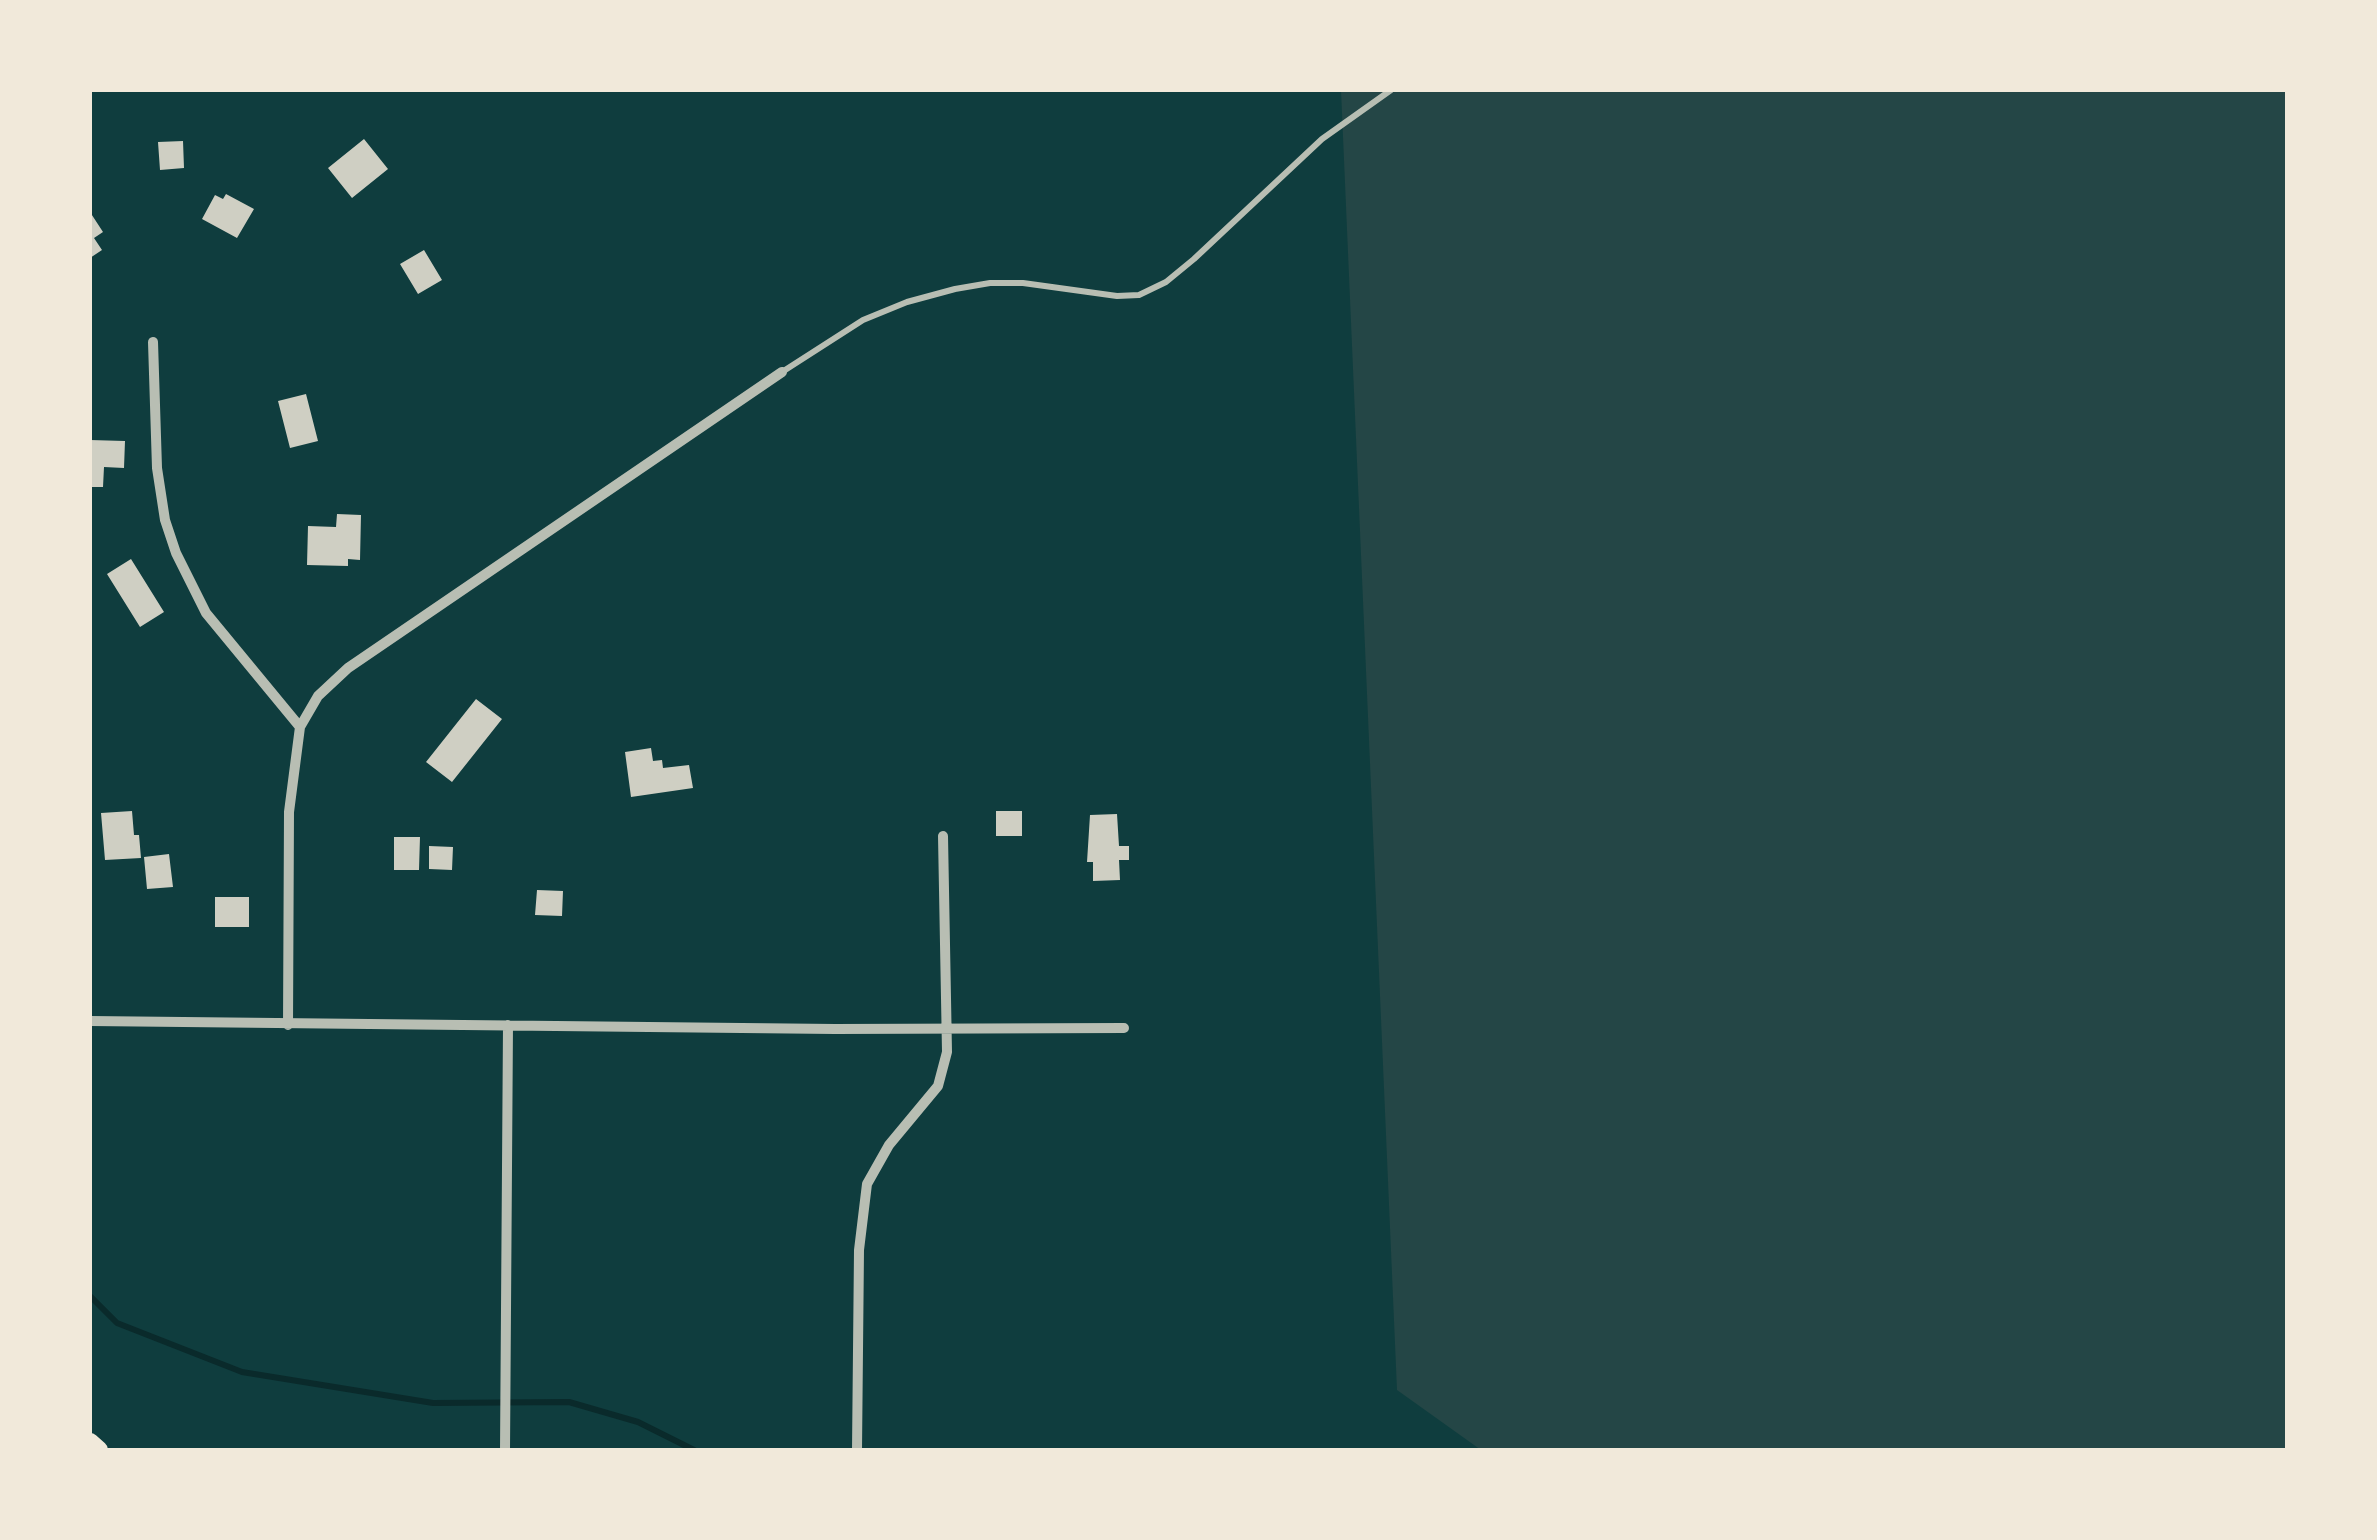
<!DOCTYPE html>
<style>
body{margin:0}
#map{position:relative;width:2377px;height:1540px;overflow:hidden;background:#0f3d3e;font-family:Raleway,sans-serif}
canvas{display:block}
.frame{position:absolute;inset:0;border:92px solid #f1e9da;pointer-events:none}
</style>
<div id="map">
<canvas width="2377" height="1540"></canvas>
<div class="frame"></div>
</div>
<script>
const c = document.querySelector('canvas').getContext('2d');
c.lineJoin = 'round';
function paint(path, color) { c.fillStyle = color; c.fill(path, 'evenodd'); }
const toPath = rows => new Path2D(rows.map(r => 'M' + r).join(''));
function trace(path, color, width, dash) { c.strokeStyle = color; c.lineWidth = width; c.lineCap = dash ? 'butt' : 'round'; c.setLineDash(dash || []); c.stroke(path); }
const green = toPath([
 [1341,90,2287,90,2287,1450,1481,1450,1397,1390]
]);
const stream = toPath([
 [90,1296,117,1323,242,1372,433,1403,569,1402,638,1422,694,1450]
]);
const building = toPath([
 [364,139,388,169,352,198,328,168],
 [183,141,184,168,160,170,158,142],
 [226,194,254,209,237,238,202,219,215,195,223,199],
 [90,212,103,232,94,238,102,250,90,258],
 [424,250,442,280,418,294,400,264],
 [306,394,318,441,290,448,278,401],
 [90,440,125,441,124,468,104,467,103,487,90,487],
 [337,514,361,515,360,560,348,559,348,566,307,565,308,526,336,527],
 [131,559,164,612,140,627,107,574],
 [476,699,502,719,452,782,426,762],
 [651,748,653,761,662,760,663,768,689,765,693,788,631,797,625,752],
 [132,811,134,835,139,835,141,858,105,860,101,813],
 [996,811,1022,811,1022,836,996,836],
 [1117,814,1119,846,1129,846,1129,860,1119,860,1120,880,1093,881,1093,862,1087,862,1090,815],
 [394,837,420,837,419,870,394,870],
 [429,846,453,847,452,870,429,869],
 [169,854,173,887,147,889,144,857],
 [537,890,563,891,562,916,535,915],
 [215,897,249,897,249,927,215,927]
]);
const service = toPath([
 [782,372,863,320,907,302,955,289,990,283,1023,283,1117,296,1139,295,1166,282,1194,259,1322,139,1391,90]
]);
const minor = toPath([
 [153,342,157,468,165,520,176,553,206,613,300,727],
 [90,1021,835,1029,1124,1028],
 [288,1025,289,812,300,727,318,696,348,668,782,372],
 [505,1450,508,1025],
 [857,1450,859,1250,867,1184,889,1145,938,1086,947,1052,943,836]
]);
const secondary = toPath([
 [90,1442,99,1450]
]);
paint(green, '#244646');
trace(stream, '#0a2a2b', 6);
paint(building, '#cfcfc3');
trace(service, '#b8beb3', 6);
trace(minor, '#b8beb3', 10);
trace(secondary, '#f1e9da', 18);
</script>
